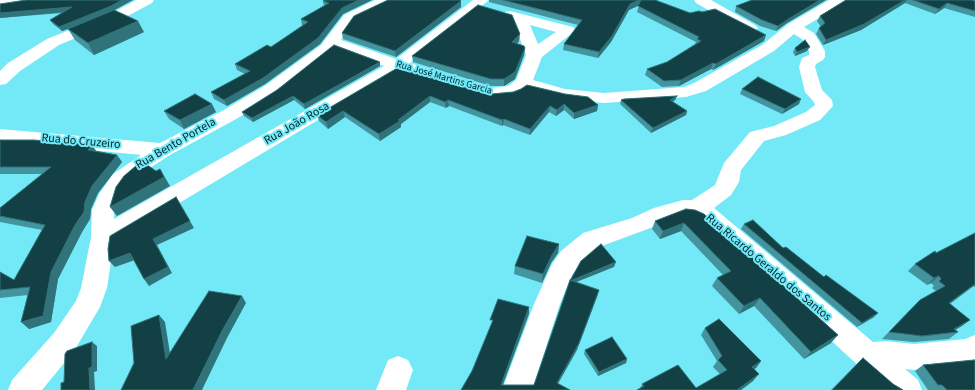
<!DOCTYPE html>
<meta charset="utf-8">
<style>
body{margin:0}
canvas{display:block;background:#73e9f7}
</style>
<canvas width="975" height="390"></canvas>
<script>
const c = document.querySelector('canvas').getContext('2d');
c.lineJoin = 'round';
const toPath = rows => new Path2D(rows.map(r => 'M' + r).join(''));
function paint(path, color) { c.fillStyle = color; c.fill(path, 'evenodd'); }
function trace(path, color, width, dash) { c.strokeStyle = color; c.lineWidth = width; c.lineCap = dash ? 'butt' : 'round'; c.setLineDash(dash || []); c.stroke(path); }
function label(font, color, halo, rows, align = 'center') {
  c.font = font + ' "Source Sans 3",sans-serif'; c.lineWidth = 4; c.setLineDash([]); c.textBaseline = 'middle'; c.strokeStyle = halo; c.fillStyle = color; for (const [text, x, y, turn = 0] of rows) {
    c.save(); c.translate(x, y); c.rotate((+turn || 0) * Math.PI / 180); c.textAlign = isNaN(turn) ? turn : align; if (halo) c.strokeText(text, 0, 0); c.fillText(text, 0, 0); c.restore();
  }
}
const minor = toPath([
 [0,0,31,0,29,3,24,4,0,7,0,0],
 [136,0,154,0,152,3,124,18,59,45,20,71,6,84,0,85,0,71,8,63,47,39,114,12,136,0],
 [375,0,393,0,391,3,354,21,341,40,396,59,473,0,489,0,410,63,479,85,491,88,508,86,516,80,526,55,513,20,505,18,503,15,505,12,510,11,573,27,576,30,542,57,533,80,565,89,604,93,684,87,694,83,762,45,788,24,829,0,846,0,844,3,804,27,814,33,825,51,825,57,823,60,816,64,815,67,822,90,832,100,833,106,820,120,786,135,764,141,741,170,739,182,731,195,714,208,873,342,886,341,914,344,965,339,975,335,975,361,965,365,914,370,905,369,918,380,922,390,885,390,702,222,692,217,683,216,599,247,579,265,572,275,560,304,532,390,502,390,534,304,552,264,561,251,583,233,632,218,654,208,683,200,692,200,715,185,724,163,750,132,774,126,806,112,815,105,814,102,805,92,799,67,802,58,809,55,809,51,802,39,794,34,774,51,706,91,686,97,604,103,565,99,526,89,520,94,512,97,491,98,468,93,400,71,114,242,107,288,100,307,74,351,42,390,8,390,12,380,54,333,76,301,81,288,91,237,92,210,99,194,113,174,141,155,0,141,0,129,160,143,224,110,266,85,321,45,344,15,375,0],
 [530,25,556,32,538,44,530,25],
 [335,48,384,66,114,219,114,210,120,196,129,184,142,173,170,155,238,118,278,93,335,48],
 [694,0,711,0,755,25,758,28,755,31,750,33,745,31,696,3,694,0],
 [398,356,408,360,413,370,406,390,376,390,388,360,398,356]
]);
const wall = toPath([
 [325,0,372,0,343,14,320,44,265,84,227,106,214,99,211,92,245,74,237,70,235,64,271,47,303,25,302,25,301,19,324,6,323,1],
 [489,0,655,0,690,13,702,12,764,41,713,70,711,69,679,86,662,87,645,75,647,69,667,62,695,44,696,42,637,12,639,5,629,10,611,42,598,58,563,50,564,44,578,25,489,2],
 [752,0,826,0,787,23,776,31,760,26,735,12,736,6],
 [846,0,972,0,975,1,975,17,944,8,935,14,905,3,861,30,823,45,816,34,819,28,821,27,817,21,820,16],
 [461,1,461,7,396,57,343,39,342,33],
 [0,4,113,11,144,32,94,55,75,40,68,29,62,31,53,24,50,20,62,13,0,18],
 [519,41,517,44,525,48,524,55,515,79,504,86,491,86,413,62,412,56],
 [795,48,807,51,795,56,793,52],
 [380,66,305,109,294,100,253,122,244,116,242,112],
 [467,88,491,94,598,105,597,111,574,119,564,110,556,116,549,112,530,135,503,125,502,126,449,106,446,108,430,102,401,124,401,127,380,141,345,117,328,129,319,121,317,115],
 [742,89,799,104,782,114,740,94],
 [677,96,675,100,673,102,687,111,686,115,651,133,620,104,621,100],
 [164,111,216,112,184,129,169,119],
 [0,140,97,151,117,155,122,162,98,193,91,209,90,219,82,232,58,279,51,322,29,329,28,295,0,298,0,272,14,280,42,230,0,222,0,208,42,174,0,174],
 [695,210,831,343,804,359,754,306,739,314,712,286,717,278,723,275,681,231,660,239,652,229,655,221],
 [744,224,783,248,874,317,857,327,741,229],
 [975,233,975,287,973,286,950,304,970,320,955,330,958,332,949,339,914,342,882,339,920,300,936,291,932,288,934,286,931,283,927,285,908,271,915,264,936,253],
 [559,244,558,253,551,263,542,283,514,274,515,266],
 [705,328,761,361,756,368,753,369,753,381,741,390,640,389,642,384,696,388,720,374,713,367,717,361,701,335],
 [585,350,627,359,626,363,598,376,584,354],
 [863,358,893,384,903,390,831,390],
 [923,365,975,390,928,390,915,371]
]);
const shadedWall = toPath([
 [122,0,133,0,113,11,62,31,59,27],
 [359,0,372,0,343,14,320,44,265,84,227,106,224,100,342,8],
 [639,0,641,0,640,5,629,10,611,42,598,58,599,52,630,4],
 [820,0,826,0,787,23,776,31,778,26,790,18],
 [905,0,907,0,905,3,861,30,823,45,826,40],
 [461,1,461,7,396,57,395,51],
 [947,3,944,8,935,14,939,9],
 [72,7,75,11,0,18,0,13],
 [138,21,144,32,94,55,88,43],
 [520,34,519,41,512,49,512,42],
 [766,35,764,41,713,70,716,64],
 [810,47,807,51,795,56,797,52],
 [525,48,524,55,515,79,504,86,504,79],
 [380,62,380,66,305,109,304,104],
 [713,63,711,69,679,86,681,80],
 [293,96,294,100,253,122,252,118],
 [430,96,430,102,401,124,401,127,380,141,379,134],
 [677,96,675,100,668,104,670,100],
 [801,99,799,104,782,114,785,109],
 [448,100,449,106,446,108,445,102],
 [212,104,216,112,184,129,180,120],
 [564,104,564,110,556,116,557,110],
 [598,105,597,111,574,119,574,113],
 [550,106,549,112,530,135,530,129],
 [343,111,345,117,328,129,326,122],
 [687,111,686,115,651,133,653,128],
 [504,119,503,125,502,126,502,120],
 [92,145,97,152,88,150],
 [117,155,122,162,98,193,91,209,90,219,82,232,58,279,51,322,29,329,21,322,51,272,92,186],
 [160,169,170,186,117,216,110,207],
 [176,197,194,228,157,245,172,273,149,286,144,279,153,239],
 [684,223,681,231,660,239,663,231],
 [559,244,558,253,551,263,542,283,543,274,552,255],
 [130,253,135,260,115,267,109,261],
 [616,262,614,267,569,285,570,281],
 [939,276,931,283,927,285,934,278],
 [975,284,975,285,941,310,949,303],
 [599,290,597,297,577,350,555,389,557,383],
 [242,296,246,303,227,338,202,390,193,390,222,331],
 [760,298,754,306,739,314,744,306],
 [529,307,529,314,501,390,501,385],
 [878,313,874,317,857,327,862,323],
 [159,315,165,322,172,366,166,359],
 [970,320,962,326,950,333,954,329],
 [838,335,831,343,804,359,811,352],
 [92,342,97,346,97,371,94,372,95,390,90,390,89,368],
 [627,359,626,363,598,376,599,372],
 [761,361,756,368,746,374,752,367],
 [759,374,753,381,741,390,737,390]
]);
const building = toPath([
 [26,0,122,0,111,6,59,27,50,20,72,7,0,13,0,4,26,0],
 [325,0,359,0,342,8,318,38,263,78,224,100,211,92,250,71,235,64,267,45,271,47,308,22,301,19,329,3,323,1,325,0],
 [388,0,460,0,461,1,395,51,342,33,354,16,388,0],
 [503,0,639,0,630,4,612,36,599,52,564,44,582,20,503,0],
 [641,0,655,0,690,13,699,11,702,12,715,9,766,35,716,64,713,63,681,80,664,81,647,69,667,62,701,41,697,39,699,37,638,6,641,0],
 [752,0,820,0,790,18,778,26,762,20,736,6,752,0],
 [846,0,905,0,864,24,826,40,819,28,825,23,820,16,846,0],
 [913,0,972,0,975,1,975,11,947,3,939,9,913,0],
 [478,5,512,15,520,34,512,42,524,46,525,48,515,72,504,79,491,79,412,56,478,5],
 [114,10,138,21,88,43,68,29,114,10],
 [805,40,810,47,797,52,795,48,805,40],
 [334,45,380,62,304,104,293,96,252,118,242,112,277,90,334,45],
 [399,67,467,88,491,94,513,92,521,89,527,85,565,94,588,97,598,105,574,113,564,104,557,110,550,106,530,129,504,119,502,120,448,100,445,102,430,96,398,120,400,121,379,134,343,111,326,122,317,115,399,67],
 [758,77,801,99,785,109,742,89,758,77],
 [195,94,212,104,180,120,164,111,195,94],
 [677,96,670,100,687,111,653,128,621,100,624,99,677,96],
 [0,140,34,140,92,145,88,150,117,155,92,186,85,202,84,212,75,225,51,272,43,316,21,322,30,287,0,290,0,272,14,280,45,225,0,216,0,208,51,167,0,167,0,140],
 [143,162,156,171,160,169,164,177,110,207,116,187,124,176,137,165,143,162],
 [176,197,190,221,153,239,168,267,144,279,130,253,109,261,108,249,110,236,176,197],
 [686,209,695,210,704,214,838,335,811,352,760,298,744,306,717,278,731,271,684,223,663,231,655,221,686,209],
 [753,220,783,248,786,247,824,277,826,275,878,313,862,323,744,224,753,220],
 [975,233,975,284,949,303,970,320,954,329,958,332,922,336,889,332,920,300,945,286,939,281,941,279,939,276,934,278,915,264,935,251,936,253,975,233],
 [527,236,559,244,552,255,543,274,515,266,527,236],
 [601,244,616,262,570,281,581,261,601,244],
 [570,280,599,290,579,343,557,383,570,390,461,390,472,371,493,320,490,320,498,299,529,307,501,385,534,385,570,280],
 [209,291,242,296,222,331,193,390,121,390,134,363,131,326,159,315,166,359,209,291],
 [719,319,761,361,752,367,759,374,737,390,637,390,644,386,642,384,678,365,696,388,727,370,718,360,722,356,705,328,719,319],
 [612,337,627,359,599,372,585,350,612,337],
 [92,342,92,367,89,368,90,390,61,390,61,383,64,382,65,354,67,351,92,342],
 [863,358,893,384,903,390,832,390,863,358],
 [974,360,975,360,975,390,947,390,942,385,938,385,923,365,974,360]
]);
const farStreetnames = [
 ["Rua José Martins Garcia",444,78,16]
];
const streetNames = [
 ["Rua João Rosa",297,124,-30],
 ["Rua do Cruzeiro",81,142,5],
 ["Rua Bento Portela",176,144,-30],
 ["Rua Ricardo Geraldo dos Santos",768,268,40]
];
paint(minor, '#fff');
paint(wall, '#43949e');
paint(shadedWall, '#30737a');
paint(building, '#134045');
trace(building, '#30737a', 1);
label('10px', '#00262b', '#73e9f7', farStreetnames);
label('12px', '#00262b', '#73e9f7', streetNames);
</script>
